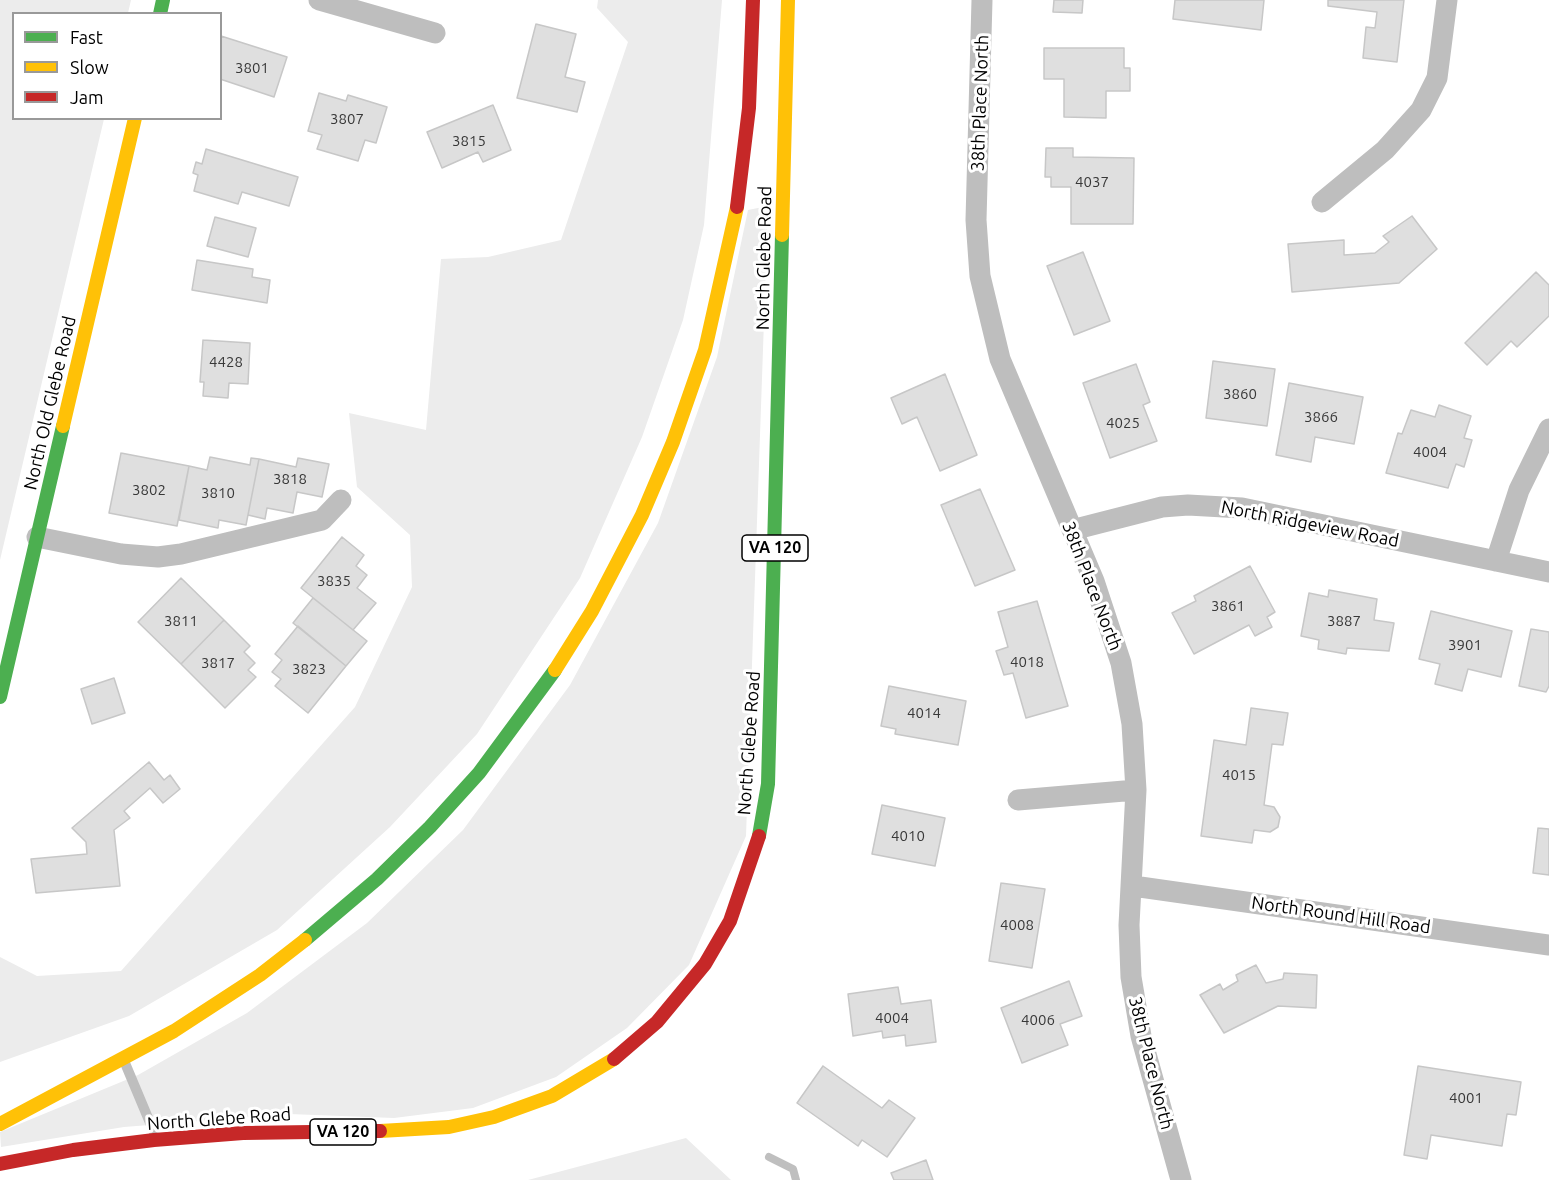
<!DOCTYPE html>
<style>
body{margin:0}
#map{position:relative;width:1549px;height:1180px;overflow:hidden;background:#fff;font-family:Ubuntu,sans-serif}
canvas{display:block}
.legend{position:absolute;left:12px;top:12px;width:210px;height:108px;box-sizing:border-box;background:#fff;border:2px solid #999;margin:0;padding:8px 10px;list-style:none;font-size:18px;color:#000}
.legend li{display:flex;align-items:center;gap:12px;height:30px}
.legend b{width:30px;border:2px solid #999}
</style>
<div id="map">
<canvas width="1549" height="1180"></canvas>
<ul class="legend">
<li><b style="height:8px;background:#4caf50"></b>Fast</li>
<li><b style="height:8px;background:#ffc107"></b>Slow</li>
<li><b style="height:8px;background:#c62828"></b>Jam</li>
</ul>
</div>
<script>
const c = document.querySelector('canvas').getContext('2d');
c.lineJoin = 'round';
function paint(path, color) { c.fillStyle = color; c.fill(path, 'evenodd'); }
const toPath = rows => new Path2D(rows.map(r => 'M' + r).join(''));
function trace(path, color, width, dash) { c.strokeStyle = color; c.lineWidth = width; c.lineCap = dash ? 'butt' : 'round'; c.setLineDash(dash || []); c.stroke(path); }
function label(font, color, halo, rows, align = 'center') {
  c.font = font + ' Ubuntu,sans-serif'; c.lineWidth = 6; c.setLineDash([]); c.textBaseline = 'middle'; c.strokeStyle = halo; c.fillStyle = color; for (const [text, x, y, turn = 0] of rows) {
    c.save(); c.translate(x, y); c.rotate((+turn || 0) * Math.PI / 180); c.textAlign = isNaN(turn) ? turn : align; if (halo) c.strokeText(text, 0, 0); c.fillText(text, 0, 0); c.restore();
  }
}
const green = toPath([
 [0,0,131,0,128,13,14,14,14,118,104,119,0,560],
 [598,0,722,0,704,225,683,320,642,437,580,578,477,734,390,827,277,930,129,1016,0,1062,0,957,37,976,121,971,355,707,412,587,410,535,357,487,349,413,426,430,441,259,488,257,561,240,628,42,597,8],
 [768,206,746,836,689,965,627,1028,556,1077,473,1108,394,1118,289,1114,124,1127,1,1147,0,1132,138,1075,247,1013,367,923,463,830,570,685,658,523,717,357,748,210],
 [686,1138,731,1180,528,1180]
]);
const stream = toPath([
 [769,1157,793,1169,796,1180]
]);
const building = toPath([
 [1054,0,1083,0,1082,13,1053,12,1054,0],
 [1175,0,1264,0,1261,30,1173,19,1175,0],
 [1328,0,1404,0,1397,62,1363,58,1366,27,1375,28,1377,12,1328,6,1328,0],
 [536,24,576,34,565,77,585,82,577,112,517,98,536,24],
 [221,36,287,57,274,97,220,79,221,36],
 [1044,48,1124,48,1124,68,1130,68,1130,91,1106,91,1106,118,1064,117,1064,79,1044,79,1044,48],
 [319,93,346,101,348,95,387,107,376,143,365,140,358,161,317,149,322,135,308,131,319,93],
 [493,105,511,150,483,162,478,152,442,168,427,132,493,105],
 [1046,148,1073,148,1073,157,1134,158,1133,224,1071,224,1071,187,1051,187,1051,177,1045,177,1046,148],
 [206,149,298,177,289,206,242,192,238,204,194,191,198,175,193,173,196,162,202,164,206,149],
 [1412,216,1437,249,1399,283,1292,292,1288,244,1344,240,1344,255,1375,253,1389,242,1383,236,1412,216],
 [215,217,256,228,248,257,207,246,215,217],
 [1083,252,1110,321,1074,335,1047,266,1083,252],
 [197,260,253,269,252,277,270,280,267,303,192,290,197,260],
 [1536,272,1549,285,1549,316,1517,347,1511,341,1487,365,1465,343,1536,272],
 [203,340,250,343,248,384,229,383,228,398,203,396,204,382,200,382,203,340],
 [1213,361,1275,369,1267,426,1206,418,1213,361],
 [1136,364,1150,402,1143,405,1157,441,1110,458,1083,383,1136,364],
 [945,374,977,455,940,471,917,417,902,424,891,398,945,374],
 [1289,383,1363,397,1354,444,1315,437,1311,462,1276,455,1289,383],
 [1439,405,1471,416,1464,438,1472,440,1464,467,1456,464,1448,488,1386,473,1398,433,1402,434,1411,410,1435,417,1439,405],
 [121,453,189,466,177,526,109,513,121,453],
 [210,457,250,465,251,458,259,459,246,525,219,520,218,528,179,520,189,466,207,470,210,457],
 [298,458,329,464,322,497,297,492,293,513,267,508,265,519,248,515,259,459,296,467,298,458],
 [980,489,1015,570,975,586,941,505,980,489],
 [342,537,364,555,356,566,367,575,357,588,376,603,353,630,301,588,342,537],
 [1250,566,1275,612,1267,617,1272,627,1255,636,1249,625,1194,654,1172,613,1196,601,1194,596,1250,566],
 [181,578,224,620,181,664,138,622,181,578],
 [1329,590,1377,599,1374,620,1394,623,1389,651,1347,648,1346,654,1318,649,1319,640,1301,636,1309,593,1328,597,1329,590],
 [313,598,367,641,346,666,293,623,313,598],
 [1037,601,1068,706,1026,718,1013,673,1004,675,996,651,1008,647,998,612,1037,601],
 [1431,611,1512,631,1501,677,1468,669,1462,691,1435,684,1440,664,1419,659,1431,611],
 [224,620,250,646,244,652,255,663,248,670,256,677,225,708,181,664,224,620],
 [298,626,346,666,308,713,275,686,281,679,272,672,282,660,275,654,298,626],
 [1531,629,1549,632,1549,686,1546,692,1519,686,1531,629],
 [114,678,125,713,92,724,81,689,114,678],
 [889,686,966,701,958,745,895,734,896,729,881,726,889,686],
 [1251,708,1288,713,1283,745,1272,744,1264,805,1274,807,1280,817,1278,827,1270,832,1254,830,1252,843,1201,836,1214,740,1246,745,1251,708],
 [149,762,164,780,170,775,180,789,163,803,150,788,124,811,130,818,114,830,120,886,36,893,31,859,87,854,86,842,72,828,149,762],
 [882,805,945,818,935,866,872,854,882,805],
 [1538,828,1549,829,1549,875,1533,873,1538,828],
 [1001,883,1045,889,1032,968,989,961,1001,883],
 [1256,965,1266,983,1283,979,1284,973,1317,975,1316,1008,1278,1006,1224,1033,1200,995,1220,984,1223,990,1238,981,1236,975,1256,965],
 [1069,981,1082,1016,1060,1024,1068,1045,1022,1063,1001,1008,1069,981],
 [898,987,901,1004,931,1000,936,1042,906,1046,905,1035,883,1038,882,1031,853,1036,848,994,898,987],
 [823,1066,882,1108,889,1100,915,1118,887,1157,862,1140,858,1146,797,1103,823,1066],
 [1418,1066,1521,1082,1516,1115,1507,1114,1502,1146,1431,1135,1427,1159,1404,1155,1418,1066],
 [926,1160,933,1180,894,1180,891,1173,926,1160]
]);
const lane = toPath([
 [125,1063,156,1137]
]);
const street = toPath([
 [319,0,435,33],
 [982,0,976,220,980,276,1000,359,1094,581,1121,663,1132,724,1136,790,1129,925,1131,977,1141,1036,1181,1180],
 [1322,202,1385,150,1421,110,1437,78,1447,0],
 [1072,530,1162,507,1188,505,1242,508,1549,572],
 [37,537,121,554,158,557,181,554,322,520,341,500],
 [1496,561,1519,490,1549,429],
 [1018,800,1136,790],
 [1133,886,1549,945]
]);
const fast = toPath([
 [160,14,163,0],
 [0,697,63,426],
 [759,836,768,784,782,235],
 [305,940,377,879,430,827,479,773,555,670]
]);
const slow = toPath([
 [782,235,788,0],
 [63,426,135,118],
 [555,670,592,611,642,515,673,442,705,350,737,207],
 [0,1124,174,1031,260,975,305,940],
 [380,1131,449,1127,494,1117,552,1096,614,1059]
]);
const jam = toPath([
 [737,207,749,108,753,0],
 [614,1059,657,1022,705,964,730,921,759,836],
 [0,1164,73,1150,154,1140,243,1133,380,1131]
]);
const numberNames = [
 ["3801",252,68],
 ["3807",347,119],
 ["3815",469,141],
 ["4037",1092,182],
 ["4428",226,362],
 ["3860",1240,394],
 ["3866",1321,417],
 ["4025",1123,423],
 ["4004",1430,452],
 ["3818",290,479],
 ["3802",149,490],
 ["3810",218,493],
 ["3835",334,581],
 ["3861",1228,606],
 ["3811",181,621],
 ["3887",1344,621],
 ["3901",1465,645],
 ["4018",1027,662],
 ["3817",218,663],
 ["3823",309,669],
 ["4014",924,713],
 ["4015",1239,775],
 ["4010",908,836],
 ["4008",1017,925],
 ["4004",892,1018],
 ["4006",1038,1020],
 ["4001",1466,1098]
];
const shields = [
 [775,548,66],
 [343,1132,66]
];
const shieldNames = [
 ["VA 120",775,548],
 ["VA 120",343,1132]
];
const streetNames = [
 ["38th Place North",980,103,-88],
 ["North Glebe Road",764,258,-89],
 ["North Old Glebe Road",50,403,-77],
 ["North Ridgeview Road",1310,524,11],
 ["38th Place North",1092,586,69],
 ["North Glebe Road",749,743,-86],
 ["North Round Hill Road",1341,915,8],
 ["38th Place North",1151,1063,76],
 ["North Glebe Road",219,1119,-4]
];
paint(green, '#ececec');
trace(stream, '#bfbfbf', 8);
paint(building, '#dfdfdf');
trace(building, '#c7c7c7', 1.5);
trace(lane, '#bebebe', 10);
trace(street, '#bebebe', 21);
trace(fast, '#4caf50', 14);
trace(slow, '#ffc107', 14);
trace(jam, '#c62828', 14);
label('15px', '#383838', null, numberNames);
for (const [x, y, w] of shields) { const box = new Path2D(); box.roundRect(x - w / 2, y - 13, w, 26, 4.5); c.fillStyle = '#fff'; c.fill(box); trace(box, '#000', 1.5); }
label('bold 16px', '#000', null, shieldNames);
label('18px', '#000', '#fff', streetNames);
</script>
